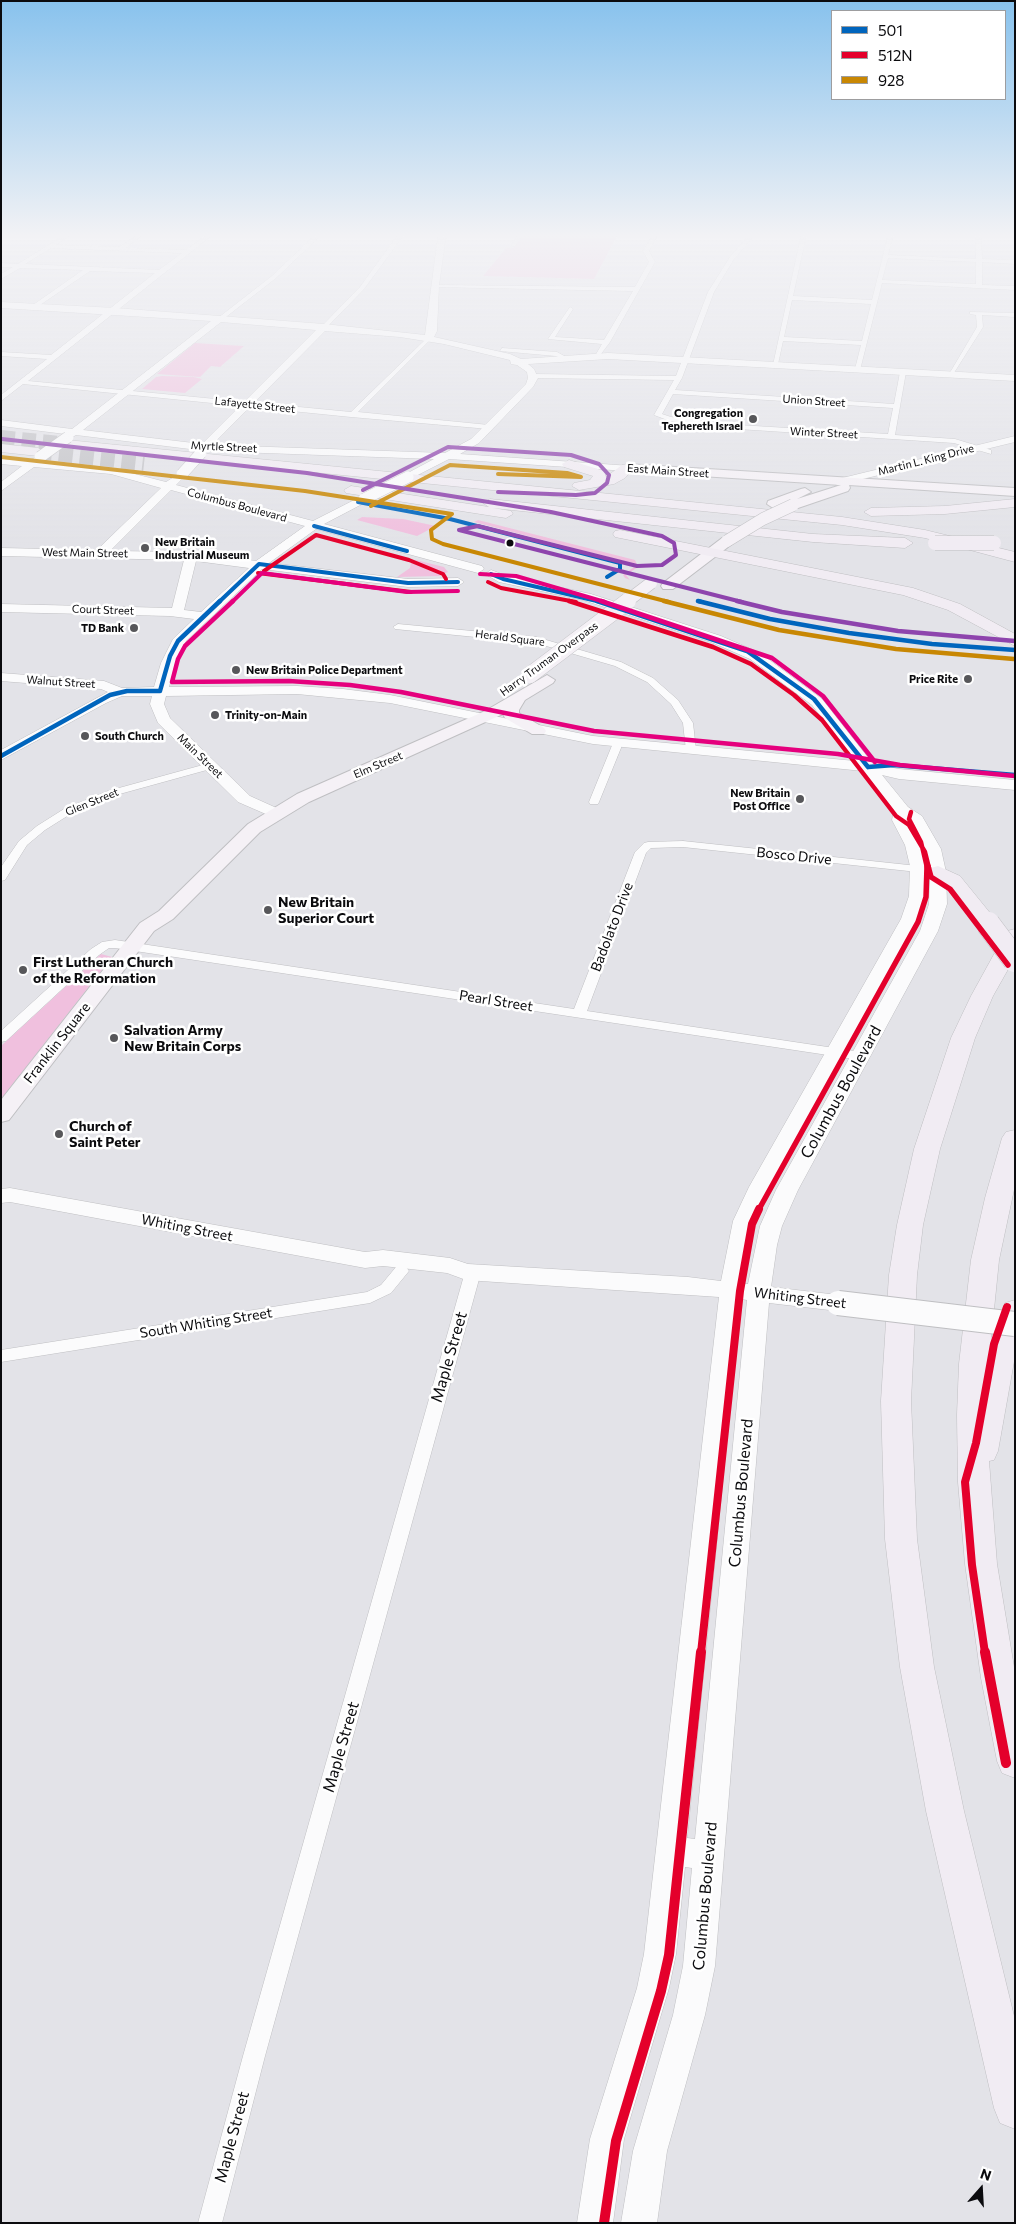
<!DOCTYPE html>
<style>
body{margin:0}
#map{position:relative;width:1016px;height:2224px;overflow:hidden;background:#e3e3e8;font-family:Commissioner,sans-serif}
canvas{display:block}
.frame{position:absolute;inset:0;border:2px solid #0b0b0e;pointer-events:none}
.legend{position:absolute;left:831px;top:10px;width:175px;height:90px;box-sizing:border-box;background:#fff;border:1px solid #9d9d9f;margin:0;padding:6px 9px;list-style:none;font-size:15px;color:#0b0b0e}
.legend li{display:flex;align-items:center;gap:10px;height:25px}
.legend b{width:25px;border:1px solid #9d9d9f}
.north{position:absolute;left:956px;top:2164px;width:50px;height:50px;-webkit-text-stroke:4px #fff;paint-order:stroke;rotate:19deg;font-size:14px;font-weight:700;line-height:20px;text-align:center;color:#0b0b0e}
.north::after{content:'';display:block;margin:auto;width:18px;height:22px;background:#0b0b0e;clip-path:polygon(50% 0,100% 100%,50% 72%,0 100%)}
</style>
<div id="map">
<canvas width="1016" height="2224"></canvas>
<div class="frame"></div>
<ul class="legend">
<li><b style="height:6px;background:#0065bd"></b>501</li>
<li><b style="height:6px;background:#e4002b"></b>512N</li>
<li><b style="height:6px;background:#c88703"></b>928</li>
</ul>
<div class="north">N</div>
</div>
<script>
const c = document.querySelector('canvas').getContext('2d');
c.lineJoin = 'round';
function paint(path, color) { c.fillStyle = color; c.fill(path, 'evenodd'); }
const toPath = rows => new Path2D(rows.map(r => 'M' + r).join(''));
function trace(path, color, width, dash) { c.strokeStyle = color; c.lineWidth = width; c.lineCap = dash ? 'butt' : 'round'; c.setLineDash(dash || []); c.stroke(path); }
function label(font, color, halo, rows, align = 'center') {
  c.font = font + ' Commissioner,sans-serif'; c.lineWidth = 5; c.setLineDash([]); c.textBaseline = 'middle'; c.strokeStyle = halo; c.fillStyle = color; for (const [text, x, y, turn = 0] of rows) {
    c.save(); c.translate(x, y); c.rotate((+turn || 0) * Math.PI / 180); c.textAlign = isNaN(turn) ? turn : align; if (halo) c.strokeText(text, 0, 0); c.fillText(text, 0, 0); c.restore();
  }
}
const green = toPath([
 [522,236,617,236,594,279,483,276,506,248,513,248],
 [195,343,244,346,220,367,211,366,200,377,157,374],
 [162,376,194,377,202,379,185,393,142,389,156,377],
 [362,517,403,519,436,526,417,536,357,520],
 [478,520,635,560,638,567,626,575,630,580,625,578,623,575,634,567,631,563,474,522],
 [416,560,444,567,448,572,439,576,397,577,410,568,411,562],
 [101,954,112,957,1,1099,1,1046]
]);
const highwayTunnel = toPath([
 [1,437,60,443],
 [38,452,144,464]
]);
const street = toPath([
 [63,236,69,236,56,245,119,247,136,236,141,236,126,248,186,250,205,236,211,236,28,381,351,412,428,337,430,340,358,412,489,425,493,427,489,429,351,417,23,384,1,401,1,395,47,359,1,356,1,352,51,355,155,273,90,271,37,307,33,307,33,305,83,270,20,268,1,279,1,274,13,267,1,267,1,263,18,264,63,236],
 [51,248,182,253,159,270,25,264,51,248],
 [314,236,320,236,276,278,222,320,218,320,218,318,272,276,314,236],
 [397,236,403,236,364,289,326,328,322,328,322,326,360,287,397,236],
 [517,236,522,236,515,246,511,246,517,236],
 [652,236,657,236,649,251,655,262,610,342,598,358,595,356,602,344,548,339,570,307,573,309,555,337,604,340,633,291,432,287,435,285,635,287,649,262,643,251,652,236],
 [748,236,754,236,734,259,714,292,682,378,675,390,894,404,900,372,903,370,906,372,895,435,955,439,991,450,991,454,954,443,738,429,670,421,654,415,674,380,533,378,530,376,533,374,676,376,708,292,730,257,748,236],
 [673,394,893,408,888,434,738,425,671,417,662,414,673,394],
 [801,236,806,236,793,296,872,300,888,236,893,236,888,255,976,259,976,236,981,236,982,259,1015,260,1015,264,982,262,982,285,1015,286,1015,290,882,283,860,370,855,369,861,345,783,341,778,364,773,365,801,236],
 [888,258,976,262,976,284,882,280,888,258],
 [792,300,871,304,862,341,784,337,792,300],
 [970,312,1015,313,1015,317,982,315,983,327,952,376,948,376,977,327,976,315,970,314,970,312],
 [502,348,557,352,568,358,565,360,556,356,500,351,502,348],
 [398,624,536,637,621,662,653,678,678,700,693,723,696,750,691,753,686,750,683,723,671,704,647,682,615,666,536,643,395,629,393,627,398,624],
 [618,740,623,743,599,802,598,804,590,804,589,802,613,743,618,740],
 [210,763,214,764,214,768,116,795,72,813,45,830,27,845,5,880,1,881,1,867,19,841,37,826,64,809,108,791,210,763],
 [683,841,918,866,924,869,918,872,683,847,651,848,646,853,587,1011,861,1052,868,1056,866,1059,861,1060,115,948,109,948,99,955,6,1041,1,1042,1,1031,91,949,102,942,115,940,574,1009,635,852,644,843,648,842,683,841],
 [401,1266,406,1267,409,1271,391,1293,370,1303,1,1362,1,1350,367,1292,381,1285,396,1267,401,1266],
 [473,1267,478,1268,481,1272,265,2056,222,2223,198,2223,243,2056,465,1272,468,1268,473,1267]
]);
const secondary = toPath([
 [438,236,446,236,439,285,437,331,434,337,510,354,521,359,608,353,1015,375,1015,381,608,359,528,364,534,369,538,378,533,387,479,443,460,454,631,466,632,468,627,471,449,459,408,480,404,479,404,475,434,459,208,451,201,456,196,453,198,450,76,435,69,439,65,438,65,434,1,426,1,420,72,429,211,321,1,308,1,302,115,308,324,324,425,335,438,236],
 [221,322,316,330,202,444,83,430,221,322],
 [325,331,400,337,444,344,510,360,511,364,517,365,527,372,528,378,526,384,471,439,445,453,212,445,325,331],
 [1015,436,1015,442,838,485,832,482,834,480,1015,436],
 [37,457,41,458,41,461,111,468,166,482,177,475,183,478,176,485,313,521,360,497,368,497,368,501,324,524,482,566,484,569,478,573,316,529,269,563,408,579,458,578,464,582,458,586,408,587,262,569,186,641,175,663,169,687,297,686,343,689,390,695,593,736,855,761,812,705,750,659,711,642,583,600,499,582,485,574,491,570,507,576,591,594,721,636,760,653,822,699,873,764,899,769,1015,780,1015,790,899,779,882,775,908,807,922,816,941,849,946,872,947,904,938,931,798,1190,782,1226,777,1245,771,1287,838,1295,846,1297,849,1303,846,1309,838,1311,769,1303,715,1966,705,2015,667,2151,657,2223,621,2223,633,2151,673,2015,683,1966,692,1868,685,1867,676,1954,669,1988,624,2139,613,2223,577,2223,590,2139,637,1988,644,1954,719,1297,466,1280,447,1273,383,1266,365,1268,10,1202,1,1203,1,1189,10,1188,365,1252,383,1250,450,1258,468,1264,688,1277,721,1281,733,1221,749,1187,901,919,909,896,910,866,905,845,892,820,894,810,863,771,593,744,390,703,297,694,166,696,164,704,170,718,250,796,281,810,283,813,275,818,238,802,158,723,150,704,152,696,122,696,106,703,1,760,1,750,108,692,101,689,1,681,1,673,104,681,122,688,154,687,161,663,173,639,194,619,170,616,1,612,1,604,172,608,184,560,1,556,1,548,97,550,161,488,111,474,34,467,1,491,1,482,22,466,1,464,1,458,30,460,37,457],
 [171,490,305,526,256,561,191,552,110,551,171,490],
 [196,561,249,568,201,612,184,610,196,561],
 [909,821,925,849,930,872,929,904,920,931,776,1190,760,1226,748,1284,743,1284,755,1221,771,1187,919,919,925,896,926,866,921,845,909,821],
 [741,1299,747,1300,695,1839,687,1838,741,1299]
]);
const primary = toPath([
 [627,464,1015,488,1015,496,849,485,850,488,848,491,798,508,788,508,788,503,773,508,767,504,768,501,801,489,805,488,811,492,797,499,841,485,623,471,621,468,627,464],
 [727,537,732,538,734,541,732,544,673,589,663,589,661,586,663,583,722,538,727,537],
 [547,675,555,680,553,683,525,700,519,710,519,713,544,728,546,731,544,734,532,734,505,718,503,714,309,802,260,832,173,919,154,931,9,1120,1,1122,1,1100,140,923,159,911,248,824,297,794,485,711,547,675]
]);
const highway = toPath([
 [67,440,842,517,925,530,1015,552,1015,562,925,538,842,525,62,447,60,444,62,441,67,440],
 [1,444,38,448,45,452,38,456,1,452,1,444],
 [569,460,604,471,606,477,622,465,627,464,634,468,625,478,614,484,579,490,572,486,574,483,590,480,593,476,564,467,562,464,569,460],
 [351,486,489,507,483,503,490,499,813,534,905,538,913,543,905,548,813,542,493,508,511,511,513,514,506,518,346,493,344,490,351,486],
 [1015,499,1015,507,945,514,871,516,864,512,871,508,945,506,1015,499],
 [620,530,913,588,960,604,1015,634,1015,646,948,610,903,595,615,537,613,534,615,531,620,530],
 [938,866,960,876,999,924,996,929,988,931,980,929,946,884,931,876,928,872,931,868,938,866],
 [1015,929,1015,957,993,996,975,1038,940,1149,923,1225,917,1275,911,1401,917,1539,934,1667,964,1811,1015,2020,1015,2129,1000,2123,994,2108,926,1811,900,1667,885,1539,881,1401,889,1275,897,1225,914,1149,951,1038,971,996,1004,936,1007,931,1015,929],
 [1015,1130,1015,1185,999,1260,991,1339,1005,1303,1015,1300,1015,1356,998,1451,994,1460,989,1461,997,1564,1015,1673,1015,1778,1002,1773,997,1761,981,1678,965,1564,958,1482,957,1415,959,1364,971,1260,985,1198,1002,1138,1006,1132,1015,1130]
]);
const secondaryBridgeFar1 = toPath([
 [40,457,68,437],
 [182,474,201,453],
 [364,499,408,477]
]);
const secondaryBridge = toPath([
 [838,1303,1015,1324]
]);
const primaryBridgeFar1 = toPath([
 [727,541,763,519,793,505],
 [626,602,651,583]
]);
const primaryBridge = toPath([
 [530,675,628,601]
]);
const highwayBridgeFar1 = toPath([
 [935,543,994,543]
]);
const highwayBridge = toPath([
 [988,924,1015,960]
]);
const bus1Far1 = toPath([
 [358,502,450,519,620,563,620,569,607,577],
 [314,526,407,551],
 [259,564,408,583,458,582],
 [491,574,503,579,601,602],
 [698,601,702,602],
 [219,602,259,564]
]);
const bus1 = toPath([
 [597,601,747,651,814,699,868,767],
 [698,601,770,619,849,633,932,644,1015,650],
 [160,691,170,656,178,641,220,601],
 [1,756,110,695,127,691,160,691],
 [868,767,894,765,1015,775]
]);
const bus2Far4 = toPath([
 [264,571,316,535,409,560,443,574,446,579],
 [258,573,411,592],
 [488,582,501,588,576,602]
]);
const bus2Far3 = toPath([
 [569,601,713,647,751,664,794,695,822,720,896,816,909,825,925,852,929,868],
 [911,812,909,819,921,842,927,868]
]);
const bus2Far2 = toPath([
 [928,866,931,877,950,889,1008,965],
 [758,1211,918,922,926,897,927,866]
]);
const bus2Far1 = toPath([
 [701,1653,740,1291,752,1224,759,1209],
 [985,1653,972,1565,965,1482,976,1443,994,1344,1007,1307]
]);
const bus2 = toPath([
 [985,1652,1006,1763],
 [604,2223,616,2141,661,1991,669,1955,701,1652]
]);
const bus3Far1 = toPath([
 [1,457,305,491,452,514,431,530,432,539,443,544,669,602],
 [371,506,450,465,567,473,581,477,498,474]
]);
const bus3 = toPath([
 [664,601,779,630,896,649,1014,659]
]);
const bus4Far1 = toPath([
 [2,439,307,473,551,512,662,536,674,543,676,555,662,565,637,566,478,526,459,530,742,602],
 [363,490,448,447,571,455,599,464,609,475,607,483,595,493,576,495,498,492]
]);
const bus4 = toPath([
 [737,601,782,612,898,631,1015,641]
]);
const bus5Far1 = toPath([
 [480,574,516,576,605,602],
 [232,602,262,573,407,592,458,591]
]);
const bus5 = toPath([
 [233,601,185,646,178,659,172,682,289,681,350,685,401,692,594,731,838,754,900,765,1015,776],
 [601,601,772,658,823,696,875,762]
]);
const markers = [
 [753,419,5,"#57575a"],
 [510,543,4.5,"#0b0b0e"],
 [145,548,5,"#57575a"],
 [134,628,5,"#57575a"],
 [236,670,5,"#57575a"],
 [968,679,5,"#57575a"],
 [215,715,5,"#57575a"],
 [85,736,5,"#57575a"],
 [800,799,5,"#57575a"],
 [268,910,5,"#57575a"],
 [23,970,5,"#57575a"],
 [114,1038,5,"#57575a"],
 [59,1134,5,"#57575a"]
];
const farStreetnames = [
 ["Union Street",814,401,4],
 ["Lafayette Street",255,405,6],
 ["Winter Street",824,433,3],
 ["Myrtle Street",224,447,3],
 ["Martin L. King Drive",926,460,-14],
 ["East Main Street",668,471,4],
 ["Columbus Boulevard",237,505,15],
 ["West Main Street",85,553,1],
 ["Court Street",103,610,2],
 ["Herald Square",510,638,7],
 ["Harry Truman Overpass",549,659,-36],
 ["Walnut Street",61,682,4],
 ["Main Street",200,756,44],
 ["Elm Street",378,765,-23],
 ["Glen Street",92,802,-22]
];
const farPoinames = [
 ["Congregation",743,413],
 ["Tephereth Israel",743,426],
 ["New Britain",155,542,"left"],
 ["Industrial Museum",155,555,"left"],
 ["TD Bank",124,628],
 ["New Britain Police Department",246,670,"left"],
 ["Price Rite",958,679],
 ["Trinity-on-Main",225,715,"left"],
 ["South Church",95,736,"left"],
 ["New Britain",790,793],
 ["Post Office",790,806]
];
const streetNames = [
 ["Bosco Drive",794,856,6],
 ["Badolato Drive",612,927,-69],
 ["Pearl Street",496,1001,9],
 ["Franklin Square",57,1043,-52],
 ["Whiting Street",187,1228,11],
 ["Whiting Street",800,1298,7],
 ["South Whiting Street",206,1323,-9]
];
const poiNames = [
 ["New Britain",278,902],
 ["Superior Court",278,918],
 ["First Lutheran Church",33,962],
 ["of the Reformation",33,978],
 ["Salvation Army",124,1030],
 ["New Britain Corps",124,1046],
 ["Church of",69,1126],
 ["Saint Peter",69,1142]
];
const nearStreetnames = [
 ["Columbus Boulevard",841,1092,-61],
 ["Maple Street",449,1357,-74],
 ["Columbus Boulevard",741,1493,-85],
 ["Maple Street",341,1747,-74],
 ["Columbus Boulevard",705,1896,-85],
 ["Maple Street",232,2137,-75]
];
paint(green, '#f0c0de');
trace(highwayTunnel, '#c3c3c7', 14, [14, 7]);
trace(street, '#bfbfc2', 1);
trace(secondary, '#bfbfc2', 1);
trace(primary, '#bfbfc2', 2);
trace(highway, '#bfbfc2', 1);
paint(street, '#fbfbfc');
paint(secondary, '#fbfbfc');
paint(primary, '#f5f1f6');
paint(highway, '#f1ecf3');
trace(secondaryBridgeFar1, '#bfbfc2', 12, []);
trace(secondaryBridge, '#bfbfc2', 26, []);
trace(primaryBridgeFar1, '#bfbfc2', 13, []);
trace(primaryBridge, '#bfbfc2', 17, []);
trace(highwayBridgeFar1, '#bfbfc2', 15, []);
trace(highwayBridge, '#bfbfc2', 25, []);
trace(secondaryBridgeFar1, '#fbfbfc', 11);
trace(secondaryBridge, '#fbfbfc', 24);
trace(primaryBridgeFar1, '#f5f1f6', 12);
trace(primaryBridge, '#f5f1f6', 16);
trace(highwayBridgeFar1, '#f1ecf3', 14);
trace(highwayBridge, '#f1ecf3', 24);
trace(bus1Far1, '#0065bd', 4);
trace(bus1, '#0065bd', 4.5);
trace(bus2Far4, '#e4002b', 4);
trace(bus2Far3, '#e4002b', 4.5);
trace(bus2Far2, '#e4002b', 5.5);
trace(bus2Far1, '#e4002b', 8);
trace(bus2, '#e4002b', 10);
trace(bus3Far1, '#c88703', 4);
trace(bus3, '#c88703', 4.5);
trace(bus4Far1, '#8e44ad', 4);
trace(bus4, '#8e44ad', 4.5);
trace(bus5Far1, '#e5007d', 4);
trace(bus5, '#e5007d', 4.5);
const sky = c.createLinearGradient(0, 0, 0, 547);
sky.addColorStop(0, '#88c2ed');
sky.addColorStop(0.43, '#f2f2f5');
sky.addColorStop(1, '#f2f2f500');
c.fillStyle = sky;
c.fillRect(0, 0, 1016, 547);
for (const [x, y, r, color] of markers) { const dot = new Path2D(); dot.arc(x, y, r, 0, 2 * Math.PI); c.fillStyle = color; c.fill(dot); trace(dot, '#fff', 2); }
label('11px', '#0b0b0e', '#fff', farStreetnames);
label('bold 11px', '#0b0b0e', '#fff', farPoinames, 'right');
label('14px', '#0b0b0e', '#fff', streetNames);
label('bold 14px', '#0b0b0e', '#fff', poiNames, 'left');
label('16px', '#0b0b0e', '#fff', nearStreetnames);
</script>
